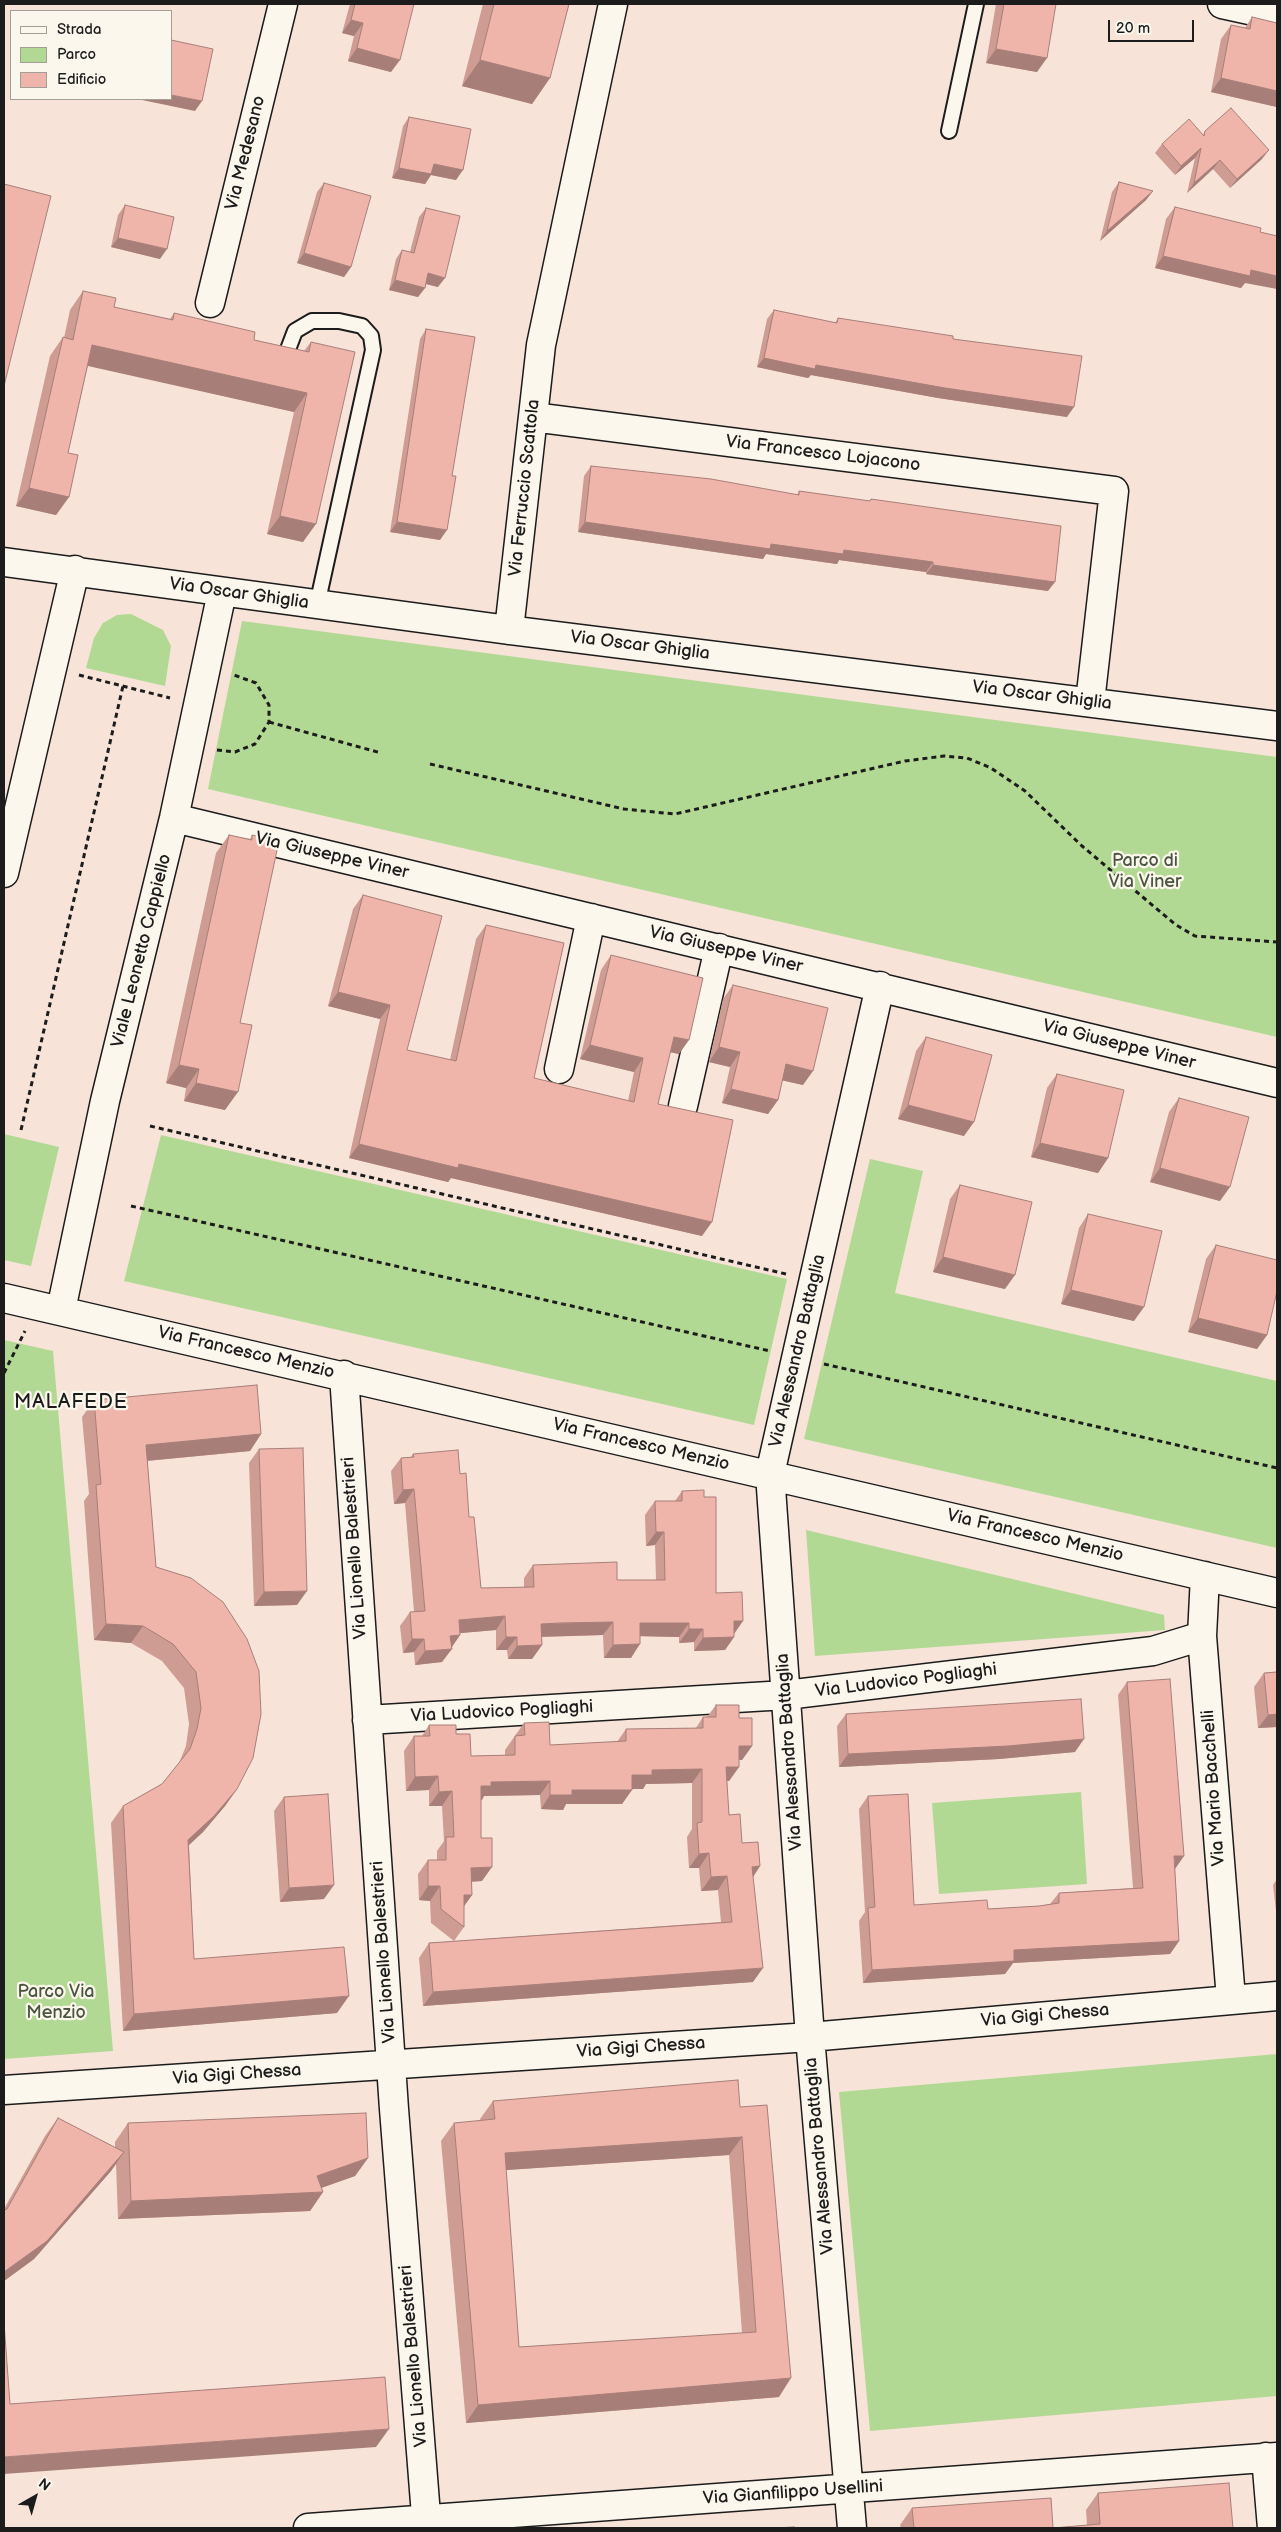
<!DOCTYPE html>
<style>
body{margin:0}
#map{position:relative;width:1281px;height:2532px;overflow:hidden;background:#f7e3d8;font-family:"Balsamiq Sans",sans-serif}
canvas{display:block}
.frame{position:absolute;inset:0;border:5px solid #1c1c1c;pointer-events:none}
.legend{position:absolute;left:10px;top:10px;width:162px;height:90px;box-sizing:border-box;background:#fbf7ec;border:1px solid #a29f99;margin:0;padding:6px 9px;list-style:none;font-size:15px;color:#1c1c1c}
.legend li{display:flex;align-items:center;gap:10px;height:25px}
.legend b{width:25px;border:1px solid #a29f99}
.north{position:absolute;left:10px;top:2472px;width:50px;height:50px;-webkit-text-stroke:4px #fbf7ec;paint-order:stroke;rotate:38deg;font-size:14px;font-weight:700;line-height:20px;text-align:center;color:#1c1c1c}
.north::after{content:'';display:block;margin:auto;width:18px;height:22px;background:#1c1c1c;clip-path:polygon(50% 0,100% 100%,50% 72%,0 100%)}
.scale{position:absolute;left:1108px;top:20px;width:86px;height:22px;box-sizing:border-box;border:2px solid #1c1c1c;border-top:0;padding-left:6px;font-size:15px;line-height:18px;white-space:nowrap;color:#1c1c1c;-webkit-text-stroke:4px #fbf7ec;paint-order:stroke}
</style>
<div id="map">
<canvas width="1281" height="2532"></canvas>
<div class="frame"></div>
<ul class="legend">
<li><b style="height:6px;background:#fbf7ec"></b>Strada</li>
<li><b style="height:14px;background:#b2d994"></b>Parco</li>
<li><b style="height:14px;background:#efb5ab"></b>Edificio</li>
</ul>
<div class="north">N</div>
<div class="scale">20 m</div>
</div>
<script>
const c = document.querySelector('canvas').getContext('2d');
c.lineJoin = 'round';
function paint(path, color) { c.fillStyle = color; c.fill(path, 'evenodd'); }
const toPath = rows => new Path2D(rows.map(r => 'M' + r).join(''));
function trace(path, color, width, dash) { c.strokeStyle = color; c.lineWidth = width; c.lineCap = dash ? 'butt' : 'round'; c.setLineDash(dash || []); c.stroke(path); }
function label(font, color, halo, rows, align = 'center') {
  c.font = font + ' "Balsamiq Sans",sans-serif'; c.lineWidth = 4.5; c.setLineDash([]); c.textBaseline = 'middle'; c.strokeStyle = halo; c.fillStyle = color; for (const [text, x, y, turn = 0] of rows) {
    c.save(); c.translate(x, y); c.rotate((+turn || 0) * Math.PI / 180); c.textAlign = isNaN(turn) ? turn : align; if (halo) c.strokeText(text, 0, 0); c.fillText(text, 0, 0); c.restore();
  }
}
const green = toPath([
 [131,614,163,630,171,646,165,686,86,668,94,638,103,623,117,615],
 [242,621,1277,757,1277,1037,208,789],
 [4,1134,59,1147,31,1266,4,1260],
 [161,1135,787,1279,754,1425,124,1281],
 [870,1159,923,1171,895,1293,1277,1381,1277,1548,804,1439],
 [4,1340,53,1351,113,2051,4,2059],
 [806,1530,1164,1615,1165,1630,815,1656],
 [1081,1792,1087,1884,939,1894,932,1803],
 [1277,2054,1277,2396,870,2431,839,2092]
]);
const path = toPath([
 [79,675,170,698],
 [269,722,381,753],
 [217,750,235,752,255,744,269,722,269,705,256,683,234,675],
 [430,764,624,809,675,814,905,761,944,756,967,758,991,768,1025,791,1082,846,1176,925,1195,936,1277,942],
 [150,1126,786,1274],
 [21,1130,123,686],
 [131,1206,770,1351],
 [824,1364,1277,1468],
 [4,1373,25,1331]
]);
const service = toPath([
 [949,131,976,4],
 [287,352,295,331,312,321,339,321,362,326,371,336,373,350,317,605]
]);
const minor = toPath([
 [1222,4,1277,16],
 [210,303,283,4],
 [533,417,1114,491,1090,702],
 [4,562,509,630,1277,726],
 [509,630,541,345,613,4],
 [174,818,1277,1083],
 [4,873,75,570],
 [559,1069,591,918],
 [683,1106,719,948],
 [4,1298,1277,1593],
 [61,1310,105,1101,174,818,222,592],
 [344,1375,394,2109,427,2528],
 [1205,1576,1202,1636,1231,1999],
 [367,1720,786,1695,1153,1651,1202,1636],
 [4,2090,810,2037,1277,1996],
 [1266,2457,1272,2528],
 [308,2528,1277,2457],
 [852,2528,810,2037,770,1474,880,986]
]);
const wall = toPath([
 [350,4,414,4,391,72,348,61,354,36,342,33],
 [483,4,569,4,550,78,532,104,462,86],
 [996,4,1056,4,1037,72,986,63],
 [1252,17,1277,23,1277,107,1211,92,1221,39,1231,25,1245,28],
 [409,117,456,180,431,175,425,184,392,178,403,126],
 [1205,131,1262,159,1230,188,1213,169,1187,193,1195,158,1175,175,1155,153,1162,144,1203,135],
 [1119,182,1153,191,1146,200,1100,241,1112,192],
 [324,183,351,267,344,277,297,263,317,192],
 [125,205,160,259,111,247,118,215],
 [1175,207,1245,283,1241,288,1155,268,1166,219],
 [426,208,438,287,426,284,425,288,418,297,389,290,396,259,402,250,410,252,419,217],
 [83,291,114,307,170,319,174,313,254,340,304,351,311,342,303,542,267,534,294,412,88,365,68,453,69,497,56,515,16,506,50,356,63,337,64,338,70,310],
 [774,310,835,323,838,318,953,339,1067,417,938,398,811,375,808,378,757,367,767,319],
 [426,329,440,540,390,532,420,339],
 [591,466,797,495,799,491,869,501,871,499,1048,591,926,574,926,572,839,560,837,564,766,554,763,559,578,532,584,476],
 [229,835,250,839,252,835,240,1023,225,1110,184,1101,186,1088,166,1083,216,853],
 [363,895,407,1050,450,1060,476,939,486,925,534,1078,628,1101,634,1072,580,1059,601,970,611,955,679,1054,670,1052,658,1104,702,1236,451,1178,448,1182,349,1158,380,1019,328,1006,353,909],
 [733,985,803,1085,782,1080,778,1100,768,1114,722,1103,730,1067,709,1062,723,999],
 [926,1037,964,1136,898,1119,916,1051],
 [1057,1074,1108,1158,1098,1173,1031,1157,1047,1088],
 [1179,1098,1220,1201,1150,1182,1169,1112],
 [960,1185,1005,1289,933,1272,950,1199],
 [1088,1214,1134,1321,1061,1304,1079,1228],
 [1216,1245,1267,1335,1257,1349,1188,1332,1206,1259],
 [94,1400,261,1434,250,1451,147,1461,156,1567,191,1578,237,1789,225,1806,203,1832,189,1845,194,1959,337,2013,123,2031,111,1823,123,1806,162,1784,179,1763,186,1746,189,1724,184,1688,162,1661,131,1643,94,1640,84,1501,89,1494,82,1417],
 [259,1449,297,1605,254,1606,249,1463],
 [413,1454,460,1474,469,1517,481,1588,524,1587,524,1578,533,1565,617,1580,656,1580,655,1545,646,1546,645,1515,655,1501,675,1501,682,1491,716,1593,734,1634,734,1637,725,1650,694,1651,694,1642,679,1643,679,1637,640,1636,631,1658,604,1658,603,1635,541,1637,542,1645,532,1659,508,1659,507,1650,496,1650,496,1630,460,1633,460,1635,442,1662,415,1665,414,1652,403,1653,400,1626,410,1612,414,1612,405,1503,394,1504,391,1471,401,1458,411,1457],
 [1277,1672,1277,1727,1258,1728,1254,1687,1264,1673],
 [1127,1682,1175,1869,1179,1941,1170,1954,1013,1963,1005,1974,863,1983,859,1921,865,1912,859,1809,868,1796,914,1905,988,1909,1039,1906,1050,1904,1059,1893,1133,1888,1118,1695],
 [716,1705,739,1718,752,1746,742,1760,739,1760,739,1767,729,1781,727,1781,729,1815,742,1843,760,1866,753,1877,753,1982,423,2006,419,1958,429,1943,721,1922,718,1890,701,1891,699,1868,689,1868,687,1837,692,1829,692,1783,646,1784,643,1789,632,1789,622,1804,566,1804,563,1810,541,1809,540,1795,484,1796,481,1800,481,1838,482,1881,471,1882,472,1895,464,1906,464,1927,454,1941,431,1923,430,1901,419,1900,418,1874,428,1860,437,1860,437,1851,444,1841,442,1806,429,1806,429,1790,406,1791,404,1751,414,1736,422,1736,429,1725,456,1734,471,1756,505,1755,505,1750,524,1723,550,1745,617,1742,626,1729,696,1728,703,1717,707,1717],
 [846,1714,1075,1752,999,1759,839,1767,837,1726],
 [284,1797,324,1899,280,1902,274,1811],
 [1277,1879,1277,1919,1273,1885],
 [493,2101,740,2107,779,2397,466,2423,441,2141,454,2123,481,2121,480,2119],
 [729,2155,742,2333,519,2347,506,2170],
 [58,2118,115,2148,115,2142,128,2123,368,2158,355,2176,321,2188,323,2192,310,2211,118,2219,116,2164,111,2171,34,2259,4,2281,4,2209,45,2136],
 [1098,2493,1233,2528,901,2528,900,2525,912,2508,1053,2528,1087,2525,1086,2510]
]);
const shadedWall = toPath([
 [351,20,363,23,354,36,342,33],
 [357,48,400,60,391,72,348,61],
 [996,49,1047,58,1037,72,986,63],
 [480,60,550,78,532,104,462,86],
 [1221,78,1277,91,1277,107,1211,92],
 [171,95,202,101,195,111,142,100,143,99,171,99],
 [1201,148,1195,158,1175,175,1181,166],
 [1269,150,1262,159,1230,188,1237,179],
 [1220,160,1213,169,1187,193,1194,183],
 [434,164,463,170,456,180,431,175,425,184,392,178,399,168],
 [1153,191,1146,200,1100,241,1107,231],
 [118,238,167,249,160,259,111,247],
 [304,253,351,267,344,277,297,263],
 [1163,256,1251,270,1277,276,1277,289,1245,283,1241,288,1155,268],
 [428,273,445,278,438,287,422,283],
 [395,280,425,288,418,297,389,290],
 [92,345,307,393,294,412,79,364],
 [764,358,816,365,1074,407,1067,417,938,398,811,375,808,378,757,367],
 [29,488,69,497,56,515,16,506],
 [280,516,316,524,303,542,267,534],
 [397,522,447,530,440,540,390,532],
 [585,522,771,544,844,550,933,562,926,572,839,560,837,564,766,554,763,559,578,532],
 [933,565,1055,582,1048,591,926,574],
 [338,992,390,1005,380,1019,328,1006],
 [674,1037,689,1040,679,1054,664,1051],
 [590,1045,643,1058,634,1072,580,1059],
 [719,1047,740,1052,730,1067,709,1062],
 [786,1064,813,1071,803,1085,776,1079],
 [179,1065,199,1069,186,1088,166,1083],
 [196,1083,238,1092,225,1110,184,1101],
 [731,1089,778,1100,768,1114,722,1103],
 [908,1105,974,1122,964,1136,898,1119],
 [1040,1143,1108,1158,1098,1173,1031,1157],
 [359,1144,459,1164,712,1222,702,1236,451,1178,448,1182,349,1158],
 [1160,1168,1230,1187,1220,1201,1150,1182],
 [943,1257,1015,1275,1005,1289,933,1272],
 [1071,1290,1144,1307,1134,1321,1061,1304],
 [1198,1318,1267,1335,1257,1349,1188,1332],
 [261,1434,250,1451,134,1462,146,1445],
 [414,1489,405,1503,394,1504,403,1490],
 [656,1532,664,1532,655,1545,646,1546],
 [307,1591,297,1605,254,1606,264,1592],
 [505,1616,496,1630,450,1634,459,1620],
 [734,1621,743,1621,734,1634],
 [613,1622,603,1635,532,1637,541,1624],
 [640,1623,689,1623,679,1637,631,1636],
 [106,1624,143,1626,131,1643,94,1640],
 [689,1629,703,1629,694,1642,679,1643],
 [460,1635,451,1648,450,1636],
 [506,1637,517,1637,507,1650,496,1650],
 [734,1637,725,1650,694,1651,703,1638],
 [412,1639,424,1639,414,1652,403,1653],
 [640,1644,631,1658,604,1658,613,1645],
 [542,1645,532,1659,508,1659,517,1646],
 [452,1649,442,1662,415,1665,425,1651],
 [1277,1714,1277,1727,1258,1728,1268,1715],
 [1084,1739,1075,1752,999,1759,839,1767,848,1754],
 [739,1746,752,1746,742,1760,729,1760],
 [726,1767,739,1767,729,1781,716,1781],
 [702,1769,692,1783,646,1784,643,1789,622,1789,632,1775,652,1770],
 [438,1776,429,1790,406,1791,415,1777],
 [550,1781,540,1795,484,1796,482,1800,471,1800,481,1786,491,1782],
 [237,1789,225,1806,203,1832,177,1856,188,1840],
 [572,1790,632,1790,622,1804,566,1804,563,1810,541,1809,550,1795],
 [452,1791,442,1806,429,1806,439,1792],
 [709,1853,699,1868,689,1868,699,1854],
 [1174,1856,1184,1856,1175,1869],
 [760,1866,751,1880,752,1867],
 [492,1867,482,1881,461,1882,471,1868],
 [727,1876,718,1890,701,1891,711,1877],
 [334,1885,324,1899,280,1902,289,1888],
 [428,1886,440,1886,430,1901,419,1900],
 [464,1895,472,1895,462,1909],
 [1179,1941,1170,1954,1013,1963,1005,1974,863,1983,872,1970,1014,1950],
 [763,1968,753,1982,423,2006,433,1992],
 [349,1996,337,2013,123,2031,134,2014],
 [742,2137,729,2155,492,2171,505,2153],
 [124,2152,111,2171,34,2259,4,2281,4,2272],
 [368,2158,355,2176,307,2193,323,2192,310,2211,118,2219,131,2201,317,2176],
 [791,2378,779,2397,466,2423,478,2405],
 [389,2429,376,2447,4,2474,4,2457]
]);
const building = toPath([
 [355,4,414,4,400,60,357,48,363,23,351,20,355,4],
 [494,4,569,4,550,78,480,60,494,4],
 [1004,4,1056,4,1047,58,996,49,1004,4],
 [1252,17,1277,23,1277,91,1221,78,1231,25,1250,29,1252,17],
 [171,40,213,49,202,101,171,95,171,40],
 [1231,108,1269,150,1237,179,1220,160,1194,183,1201,148,1181,166,1162,144,1189,119,1204,136,1205,131,1231,108],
 [409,117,471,129,463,170,434,164,431,174,399,168,409,117],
 [1119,182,1153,191,1107,231,1119,182],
 [324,183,371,196,351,267,304,253,324,183],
 [4,184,51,196,4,386,4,184],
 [125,205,174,217,167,249,118,238,125,205],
 [1175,207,1261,228,1260,232,1277,236,1277,276,1251,270,1250,276,1163,256,1175,207],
 [426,208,460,216,445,278,428,273,425,288,395,280,402,250,414,253,426,208],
 [83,291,116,298,114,307,173,320,174,313,255,332,254,340,309,352,311,342,355,352,316,524,280,516,307,393,92,345,68,453,78,455,69,497,29,488,63,337,73,340,83,291],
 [774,310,837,323,838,318,953,336,953,339,1082,356,1074,407,945,388,816,365,815,369,764,358,774,310],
 [426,329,475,337,452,476,456,476,447,530,397,522,426,329],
 [591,466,711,479,799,495,799,491,870,501,871,499,1061,526,1055,582,933,565,933,562,844,550,843,554,771,544,770,549,585,522,591,466],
 [229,835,252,840,252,835,279,841,240,1023,252,1025,238,1092,196,1083,199,1069,179,1065,229,835],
 [363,895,442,916,407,1050,456,1061,486,925,564,943,534,1078,634,1102,643,1058,590,1045,611,955,703,978,689,1040,674,1037,658,1104,733,1120,712,1222,459,1164,458,1168,359,1144,390,1005,338,992,363,895],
 [733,985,828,1008,813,1071,786,1064,778,1100,731,1089,740,1052,719,1047,733,985],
 [926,1037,992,1055,974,1122,908,1105,926,1037],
 [1057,1074,1124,1090,1108,1158,1040,1143,1057,1074],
 [1179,1098,1249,1117,1230,1187,1160,1168,1179,1098],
 [960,1185,1032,1202,1015,1275,943,1257,960,1185],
 [1088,1214,1162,1231,1144,1307,1071,1290,1088,1214],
 [1216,1245,1277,1260,1277,1291,1267,1335,1198,1318,1216,1245],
 [257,1385,261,1434,146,1445,156,1567,191,1578,223,1602,247,1639,259,1671,261,1714,253,1758,237,1789,214,1816,188,1840,194,1959,344,1947,349,1996,134,2014,123,1806,162,1784,190,1749,197,1729,201,1708,196,1672,173,1644,143,1626,106,1624,96,1485,101,1484,94,1400,257,1385],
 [303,1448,307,1591,264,1592,259,1449,303,1448],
 [458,1450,460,1474,466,1473,469,1517,474,1517,481,1588,534,1587,533,1565,617,1562,617,1580,665,1580,664,1532,656,1532,655,1501,682,1501,682,1491,704,1490,704,1497,716,1497,716,1593,742,1592,743,1621,734,1621,734,1637,703,1638,703,1629,689,1629,689,1623,640,1623,640,1644,613,1645,613,1622,560,1623,541,1624,542,1645,517,1646,517,1637,506,1637,505,1616,459,1620,460,1635,450,1636,452,1649,425,1651,424,1639,412,1639,410,1612,425,1611,414,1489,403,1490,401,1458,414,1457,413,1454,458,1450],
 [1277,1672,1277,1714,1268,1715,1264,1673,1277,1672],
 [1170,1679,1184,1856,1174,1856,1179,1941,1014,1950,1014,1961,872,1970,868,1908,875,1907,868,1796,908,1794,914,1905,987,1900,988,1909,1039,1906,1059,1903,1059,1893,1143,1888,1127,1682,1170,1679],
 [1081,1699,1084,1739,1008,1746,848,1754,846,1714,1081,1699],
 [716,1705,739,1705,739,1718,752,1718,752,1746,739,1746,739,1767,726,1767,729,1815,740,1814,742,1843,758,1842,760,1866,752,1867,763,1968,433,1992,429,1943,732,1922,727,1876,711,1877,709,1853,699,1854,697,1823,702,1822,702,1769,652,1770,652,1775,632,1775,632,1790,572,1790,572,1795,550,1795,550,1781,491,1782,491,1786,481,1786,481,1838,492,1838,492,1867,471,1868,472,1895,464,1895,464,1927,441,1909,440,1886,428,1886,428,1860,446,1860,446,1837,454,1837,452,1791,439,1792,438,1776,415,1777,414,1736,430,1736,429,1725,456,1725,456,1734,470,1734,471,1756,515,1755,515,1736,525,1735,524,1723,549,1722,550,1745,626,1741,626,1729,703,1728,703,1717,716,1717,716,1705],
 [328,1794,334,1885,289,1888,284,1797,328,1794],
 [738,2080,740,2107,767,2105,791,2378,478,2405,454,2123,495,2119,493,2101,738,2080],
 [742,2137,756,2332,519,2347,505,2153,742,2137],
 [366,2113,368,2158,317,2176,323,2192,131,2201,128,2123,366,2113],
 [58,2118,124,2152,47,2241,4,2272,4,2210,7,2209,58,2118],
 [4,2323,10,2404,385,2377,389,2429,4,2457,4,2323],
 [1229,2483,1233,2528,914,2528,912,2508,1051,2498,1053,2528,1100,2524,1098,2493,1229,2483],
 [794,2527,794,2528,774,2528,794,2527]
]);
const streetNames = [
 ["Via Medesano",246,153,-76],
 ["Via Francesco Lojacono",823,454,7],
 ["Via Ferruccio Scattola",525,488,-84],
 ["Via Oscar Ghiglia",239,594,8],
 ["Via Oscar Ghiglia",640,646,7],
 ["Via Oscar Ghiglia",1042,696,7],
 ["Via Giuseppe Viner",332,856,13],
 ["Via Giuseppe Viner",726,950,13],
 ["Viale Leonetto Cappiello",142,951,-76],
 ["Via Giuseppe Viner",1119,1045,14],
 ["Via Alessandro Battaglia",798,1351,-77],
 ["Via Francesco Menzio",246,1353,13],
 ["Via Francesco Menzio",641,1445,13],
 ["Via Francesco Menzio",1035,1536,13],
 ["Via Lionello Balestrieri",355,1548,-94],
 ["Via Ludovico Pogliaghi",906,1681,-7],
 ["Via Ludovico Pogliaghi",502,1712,-3],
 ["Via Alessandro Battaglia",790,1752,-94],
 ["Via Mario Bacchelli",1214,1788,-94],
 ["Via Lionello Balestrieri",384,1952,-94],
 ["Via Gigi Chessa",1045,2016,-5],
 ["Via Gigi Chessa",641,2048,-4],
 ["Via Gigi Chessa",237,2075,-4],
 ["Via Alessandro Battaglia",820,2156,-95],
 ["Via Lionello Balestrieri",414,2356,-95],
 ["Via Gianfilippo Usellini",793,2493,-4]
];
const parkNames = [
 ["Parco di",1145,861],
 ["Via Viner",1145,882],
 ["Parco Via",56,1992],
 ["Menzio",56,2013]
];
const quarterNames = [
 ["MALAFEDE",71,1403]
];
paint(green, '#b2d994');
trace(service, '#1c1c1c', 18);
trace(minor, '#1c1c1c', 31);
trace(path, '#1c1c1c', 3, [5, 4]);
trace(service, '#fbf7ec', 14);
trace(minor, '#fbf7ec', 28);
paint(wall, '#ce9c93');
paint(shadedWall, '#a77f78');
paint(building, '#efb5ab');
trace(building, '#a77f78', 1);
label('18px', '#1c1c1c', '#fbf7ec', streetNames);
label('18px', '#495540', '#fbf7ec', parkNames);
c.letterSpacing = '1px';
label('20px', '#1c1c1c', '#fbf7ec', quarterNames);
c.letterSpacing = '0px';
</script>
